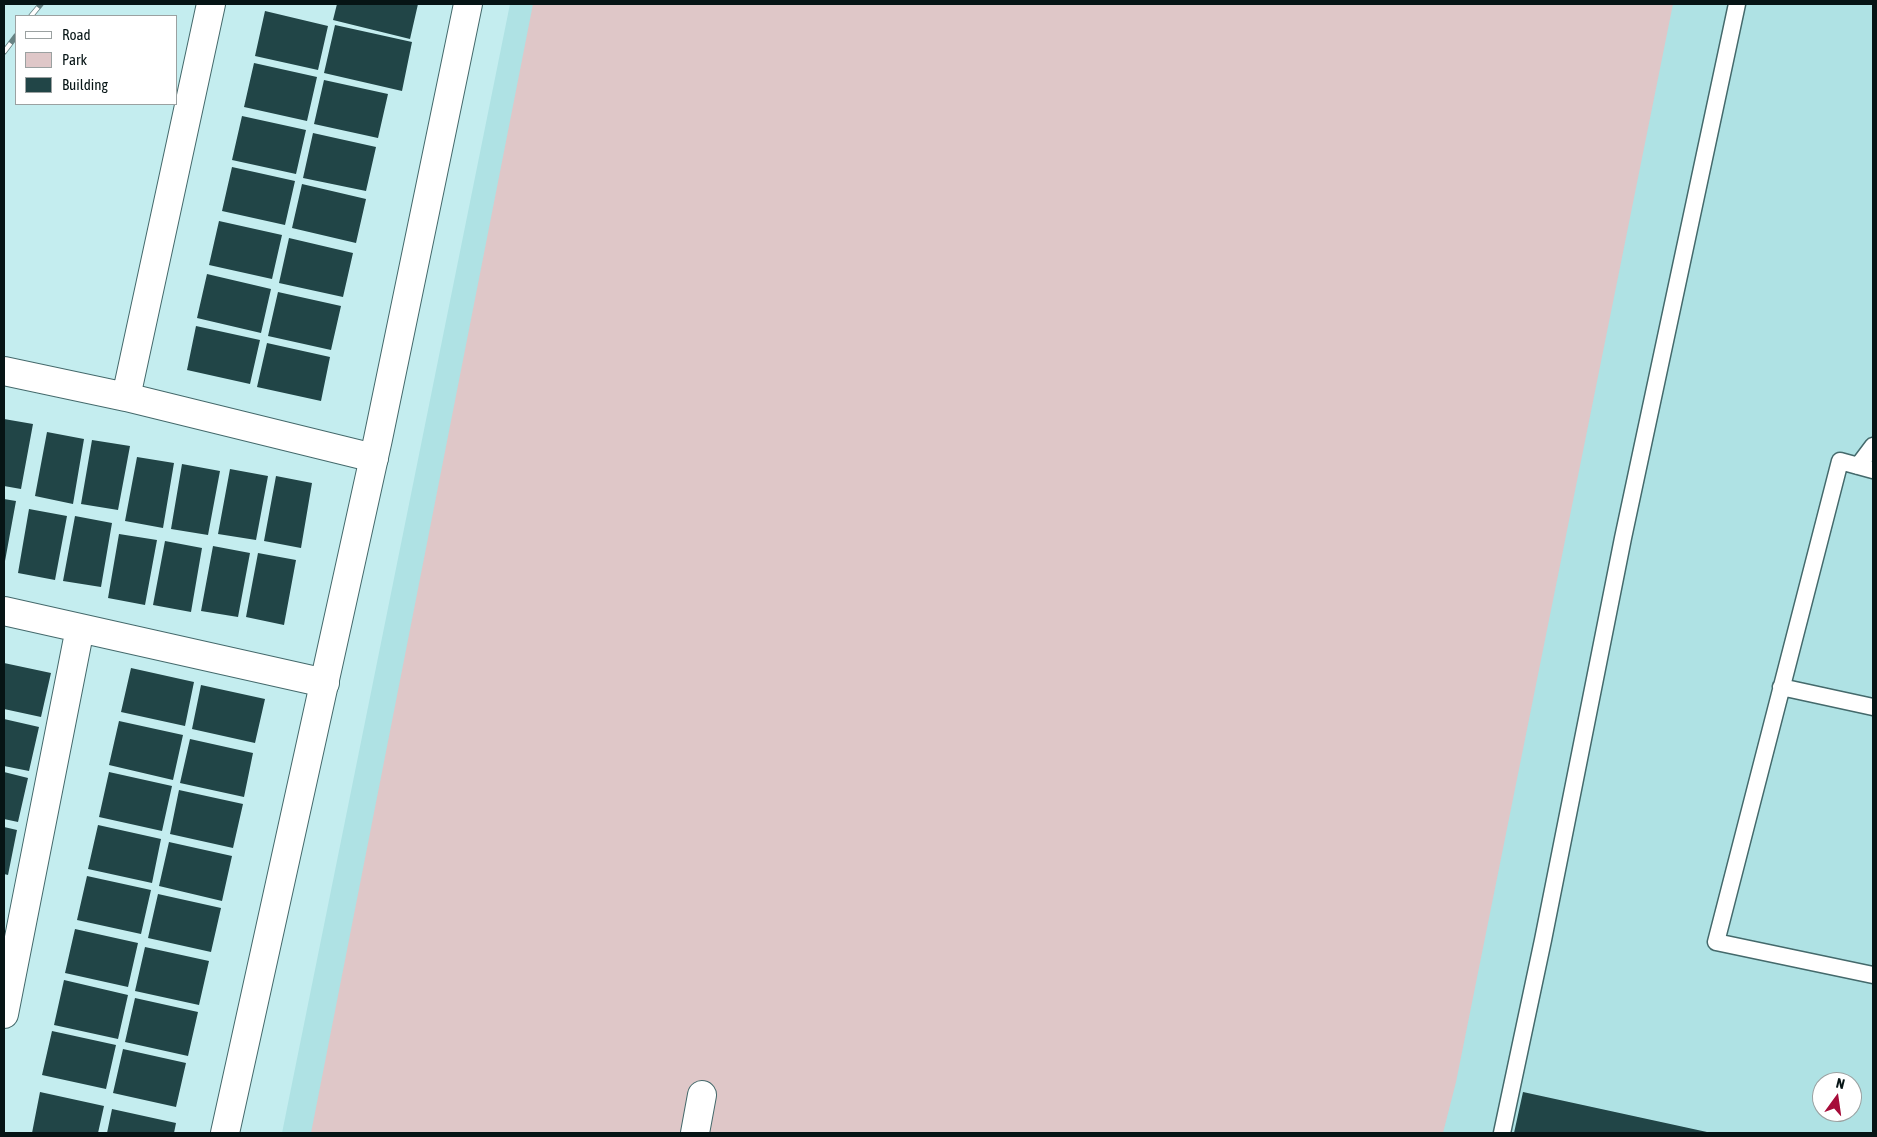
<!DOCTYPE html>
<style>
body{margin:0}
#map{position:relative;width:1877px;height:1137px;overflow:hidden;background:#c4edef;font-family:"Asap Condensed",sans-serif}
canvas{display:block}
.frame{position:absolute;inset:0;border:5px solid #061415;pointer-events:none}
.legend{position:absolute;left:15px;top:15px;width:162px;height:90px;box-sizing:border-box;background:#fff;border:1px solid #9ba1a1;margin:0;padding:6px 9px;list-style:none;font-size:15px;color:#061415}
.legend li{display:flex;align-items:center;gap:10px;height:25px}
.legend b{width:25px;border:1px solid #9ba1a1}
.north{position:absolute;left:1812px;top:1072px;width:50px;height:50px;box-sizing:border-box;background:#fff;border:1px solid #9ba1a1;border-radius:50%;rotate:14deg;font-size:14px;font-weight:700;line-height:20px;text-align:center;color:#061415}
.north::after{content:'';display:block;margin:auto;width:18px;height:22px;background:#a60c39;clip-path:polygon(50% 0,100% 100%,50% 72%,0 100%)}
</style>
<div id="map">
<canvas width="1877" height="1137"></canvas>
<div class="frame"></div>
<ul class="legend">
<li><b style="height:6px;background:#fff"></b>Road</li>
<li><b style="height:14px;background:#dfc7c8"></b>Park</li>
<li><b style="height:14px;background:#214547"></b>Building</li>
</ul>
<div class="north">N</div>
</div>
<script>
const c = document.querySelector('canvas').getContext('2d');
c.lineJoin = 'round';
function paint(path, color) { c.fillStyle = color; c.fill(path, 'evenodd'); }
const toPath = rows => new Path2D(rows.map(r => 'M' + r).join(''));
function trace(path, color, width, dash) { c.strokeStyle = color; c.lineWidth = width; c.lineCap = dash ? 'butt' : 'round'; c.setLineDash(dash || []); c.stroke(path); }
const built = toPath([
 [510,4,1873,4,1873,1133,282,1133],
 [1822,1082,1852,1082,1852,1112,1822,1112]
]);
const green = toPath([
 [533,4,1673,4,1456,1082,1443,1133,311,1133]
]);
const building = toPath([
 [337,4,418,4,410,39,333,20],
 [265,11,328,26,318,70,255,56],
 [335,25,412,42,402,91,324,73],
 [254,63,317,77,307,121,244,107],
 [324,80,388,94,378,138,314,124],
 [242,116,306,130,296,174,232,160],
 [313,133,376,147,366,191,303,178],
 [232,167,295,181,285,225,222,211],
 [302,184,366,199,356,243,292,228],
 [219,221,282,235,272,279,209,265],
 [289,238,353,253,343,297,279,283],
 [207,274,271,289,261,333,197,318],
 [278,292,341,306,331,350,268,336],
 [196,326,260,340,250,384,187,370],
 [267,343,330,357,321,401,257,387],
 [4,419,33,424,21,489,4,486],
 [47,432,84,439,73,504,35,496],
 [92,440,130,446,118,510,81,504],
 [137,457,174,463,163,528,125,521],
 [182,464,220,471,208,535,171,529],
 [230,469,268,476,256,540,218,534],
 [276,476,312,483,301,548,264,541],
 [4,499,16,501,5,561,4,561],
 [29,509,67,516,55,580,18,573],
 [75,516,112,523,101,587,63,581],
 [119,534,157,540,145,605,108,598],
 [165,541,202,548,191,612,153,605],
 [213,546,250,553,238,617,201,611],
 [258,553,296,560,284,625,246,617],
 [4,663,51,673,41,717,4,709],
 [131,668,194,682,185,726,121,712],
 [201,685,265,699,255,743,192,729],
 [4,719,39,727,29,771,4,766],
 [119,721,183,735,173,780,109,765],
 [190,739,253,753,244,797,180,783],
 [4,772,28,778,18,822,4,819],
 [109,772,172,786,162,831,99,817],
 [179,790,243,804,233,848,170,834],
 [98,825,161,839,152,883,88,869],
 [4,827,17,830,8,875,4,874],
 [169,842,232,856,222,901,159,886],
 [87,876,151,890,141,934,77,920],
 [158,894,221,908,211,952,148,938],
 [75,929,138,943,128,987,65,973],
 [145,947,209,961,199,1005,135,991],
 [64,980,128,995,118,1039,54,1025],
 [135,998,198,1012,188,1056,125,1042],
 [52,1031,116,1045,106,1089,42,1075],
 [123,1049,186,1063,176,1107,113,1093],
 [40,1092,104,1106,98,1133,32,1133],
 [1523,1092,1707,1132,1706,1133,1514,1133],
 [112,1109,176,1123,174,1133,107,1133]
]);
const service = toPath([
 [1858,466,1873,446],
 [1873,470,1840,461,1716,942,1873,975],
 [1781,687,1873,707],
 [1502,1133,1543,940,1623,538,1737,4]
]);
const minor = toPath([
 [4,371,126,397,374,458],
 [126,397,211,4],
 [4,611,325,683],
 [4,1014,80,628],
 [695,1133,702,1095]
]);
const tertiary = toPath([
 [225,1133,378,439,468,4]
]);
const rail = toPath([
 [31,16,41,4],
 [4,52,16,36]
]);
paint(built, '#afe2e4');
paint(green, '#dfc7c8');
paint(building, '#214547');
trace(service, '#44696b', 19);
trace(minor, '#44696b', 30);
trace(tertiary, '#44696b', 30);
trace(service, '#fff', 16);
trace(minor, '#fff', 28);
trace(tertiary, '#fff', 28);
trace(rail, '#678384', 5.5);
trace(rail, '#fff', 4, [11]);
</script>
